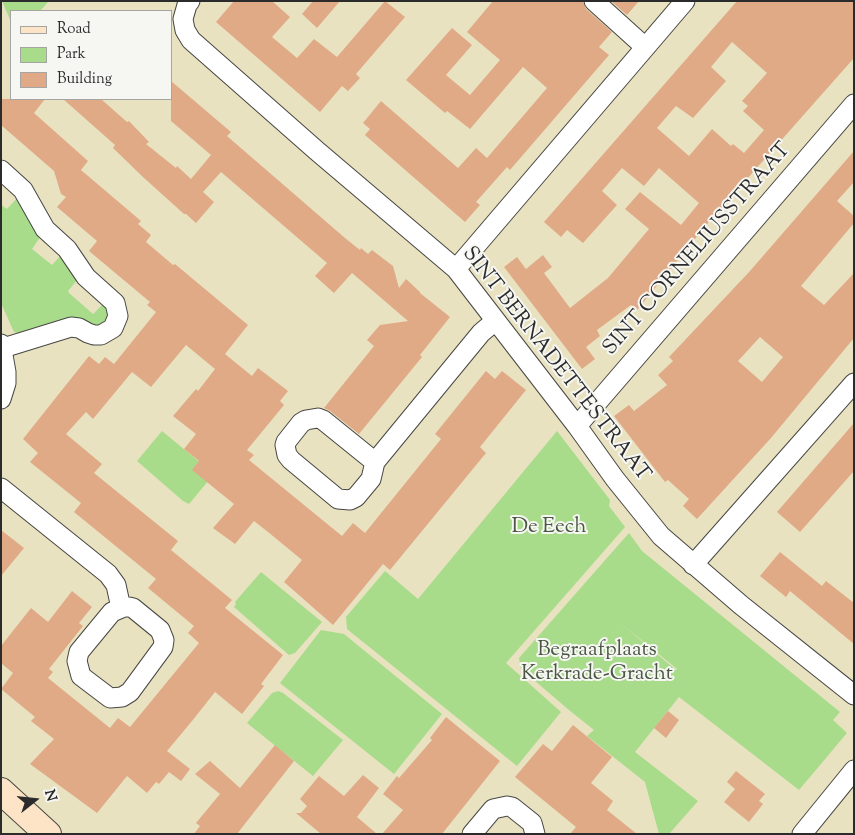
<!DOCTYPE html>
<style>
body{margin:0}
#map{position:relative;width:855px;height:835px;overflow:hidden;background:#e8e2c1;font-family:"Sorts Mill Goudy",serif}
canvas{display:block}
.frame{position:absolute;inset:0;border:2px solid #2b2b2b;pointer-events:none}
.legend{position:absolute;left:10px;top:10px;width:162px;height:90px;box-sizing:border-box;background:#f6f6f2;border:1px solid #a5a5a2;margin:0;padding:6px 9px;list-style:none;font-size:15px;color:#2b2b2b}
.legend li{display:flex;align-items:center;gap:10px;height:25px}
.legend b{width:25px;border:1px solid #a5a5a2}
.north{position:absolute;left:10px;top:775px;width:50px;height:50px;-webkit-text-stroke:4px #f6f6f2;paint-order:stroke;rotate:74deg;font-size:14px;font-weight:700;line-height:20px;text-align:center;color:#2b2b2b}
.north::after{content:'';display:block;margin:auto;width:18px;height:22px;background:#2b2b2b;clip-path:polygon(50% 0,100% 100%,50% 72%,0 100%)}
</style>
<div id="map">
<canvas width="855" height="835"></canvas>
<div class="frame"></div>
<ul class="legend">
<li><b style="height:6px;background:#fee4c6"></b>Road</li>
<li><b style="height:14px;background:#a8db8a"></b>Park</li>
<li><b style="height:14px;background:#e1aa86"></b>Building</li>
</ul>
<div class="north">N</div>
</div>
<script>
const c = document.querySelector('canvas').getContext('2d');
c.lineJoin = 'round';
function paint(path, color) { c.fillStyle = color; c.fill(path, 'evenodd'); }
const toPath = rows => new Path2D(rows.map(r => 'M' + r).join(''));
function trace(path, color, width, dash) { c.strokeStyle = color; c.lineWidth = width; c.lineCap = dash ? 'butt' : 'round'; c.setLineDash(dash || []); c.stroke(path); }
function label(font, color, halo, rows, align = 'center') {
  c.font = font + ' "Sorts Mill Goudy",serif'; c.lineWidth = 4; c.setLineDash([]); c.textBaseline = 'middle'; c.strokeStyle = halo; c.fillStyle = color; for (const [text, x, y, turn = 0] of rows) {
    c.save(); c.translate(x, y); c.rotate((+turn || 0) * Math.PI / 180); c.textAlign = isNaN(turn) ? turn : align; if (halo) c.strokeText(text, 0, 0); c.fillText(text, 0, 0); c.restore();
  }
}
const green = toPath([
 [2,1,49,1,40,11,11,11,11,22],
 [18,197,41,236,32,249,52,265,62,254,78,279,68,291,69,293,93,314,102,305,107,304,110,318,102,326,22,334,14,332,1,303,1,205,7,209],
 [162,431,214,474,189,504,183,501,137,461],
 [557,431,610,500,609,506,625,527,506,663,561,712,517,766,347,629,346,617,385,571,418,599],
 [629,533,642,551,840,712,833,720,847,733,799,790,679,697,635,752,698,801,669,834,659,834,645,782,587,736,594,730,569,710,521,669,519,658],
 [619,622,677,669,676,670],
 [261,572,322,622,295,653,289,655,234,607,236,604,235,602],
 [321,630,344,634,442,714,394,774,280,683],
 [278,691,283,693,343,740,313,776,247,723,272,693]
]);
const building = toPath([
 [234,1,272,1,290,17,272,37,297,58,314,39,337,57,385,1,405,17,356,74,360,78,348,91,342,86,320,112,216,22],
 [313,1,340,1,317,28,302,14],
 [493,1,583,1,586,9,612,32,599,47,609,55,510,170,507,167,476,202,480,205,465,222,365,135,370,129,363,123,381,101,458,168,476,148,487,158,547,88,523,67,470,129,447,111,445,113,406,80,452,28,472,45,446,75,470,95,500,60,467,32],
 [611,1,639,1,627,15],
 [737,1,854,1,854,58,708,223,637,310,631,305,597,330,600,336,586,347,595,359,582,369,504,267,517,257,526,269,543,255,552,267,544,273,570,308,608,278,649,229,625,209,640,192,681,225,699,203,659,168,644,186,622,168,602,191,617,205,583,243,567,230,561,237,544,222],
 [732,42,767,73,742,101,748,106,743,111,764,130,744,153,733,144,731,146,712,129,689,156,657,128,676,106,693,118,726,81,711,67],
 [171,81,231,132,227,136,345,238,360,250,361,248,368,254,372,250,393,266,399,288,406,279,420,292,420,293,450,317,420,355,422,357,359,434,330,411,324,408,374,346,367,340,380,325,408,321,352,273,334,293,315,276,327,263,221,172,203,192,214,202,196,223,186,214,184,214,144,178,113,148,115,145,63,99,101,99,127,122,129,121,149,142,146,144,176,168,177,166,191,179,211,155,171,121],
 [1,99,45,99,34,113,88,161,81,170,141,221,138,224,151,235,146,242,173,265,175,264,248,325,225,354,252,376,258,368,288,391,280,401,284,405,247,450,254,455,249,460,342,536,353,523,365,533,441,439,435,434,486,371,495,379,502,371,526,390,480,447,486,453,390,570,383,564,333,625,284,582,302,560,268,532,254,521,235,544,213,528,234,504,192,470,199,461,184,449,196,434,173,416,196,389,198,391,215,369,186,345,151,387,132,372,93,419,86,412,66,434,102,464,94,473,178,541,171,550,232,600,225,608,283,655,261,684,264,686,242,714,215,692,192,721,167,751,190,769,181,781,169,772,159,784,156,782,147,793,127,776,97,813,30,764,54,739,31,721,35,717,1,689,13,673,1,663,1,646,31,608,48,622,72,591,92,607,79,623,83,626,49,669,53,672,48,678,110,728,118,718,130,727,199,643,188,633,194,626,148,588,156,579,74,512,81,503,30,462,38,453,23,439,89,356,99,364,105,357,114,364,156,312,147,305,150,302,89,251,97,241,57,207,66,197,61,194,54,171,1,125],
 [854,151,854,182,837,201,854,216,854,223,801,286,824,305,854,273,854,338,771,438,697,519,683,506,689,499,668,480,665,482,614,416,629,405,634,411,667,385,658,375,673,361,669,357,750,271],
 [760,337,783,357,762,382,738,361],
 [854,423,854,471,800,532,777,512],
 [1,530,24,548,1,576],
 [780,552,822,586,826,581,854,603,854,644,790,591,786,597,760,576],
 [668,711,679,720,666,738,654,728],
 [446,717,500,761,442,834,382,834,403,810,383,794,397,776,399,778,432,740,430,738],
 [573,725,612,757,591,783,613,801,607,810,637,834,570,834,576,827,515,777,543,744,552,751],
 [275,745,294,761,237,834,194,834,200,826,196,823,220,794,195,774,210,761,240,788],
 [736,771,765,794,759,801,763,804,749,822,724,802,735,789,727,782],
 [363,775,379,788,357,817,377,834,321,834,296,813,301,813,307,806,300,799,319,776,344,796]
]);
const street = toPath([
 [190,1,187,5,183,19,185,30,191,40,317,151,456,269,577,426,615,479,661,536,741,605,854,695],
 [594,1,645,47],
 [1,170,23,190,45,229,67,249,86,277,115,303,118,316,113,328,101,335,94,335,88,333,79,328,71,327,3,348],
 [456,269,685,1],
 [1,344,6,372,6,383,1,399],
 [577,426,854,104],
 [375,462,323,420,318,418,306,420,301,423,286,442,285,445,287,455,291,460,338,499,350,500,356,497,371,479,375,462,481,333,495,321],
 [1,488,108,574,116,585,121,608],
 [693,565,854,383],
 [129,607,133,608,160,630,164,640,163,647,130,692,122,697,110,698,81,676,77,661,79,652,112,612,124,607,129,607],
 [472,834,493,809,507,806,512,807,532,823,535,834],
 [802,834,854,770]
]);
const secondary = toPath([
 [1,791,48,834]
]);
const streetNames = [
 ["SINT CORNELIUSSTRAAT",698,250,-49],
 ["SINT BERNADETTESTRAAT",555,365,52]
];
const parkNames = [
 ["De Eech",549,528],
 ["Begraafplaats",597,651],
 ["Kerkrade-Gracht",597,675]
];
paint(green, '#a8db8a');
paint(building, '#e1aa86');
trace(street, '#474642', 21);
trace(secondary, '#474642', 28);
trace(street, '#fff', 19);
trace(secondary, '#fee4c6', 26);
label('21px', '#2b2b2b', '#f6f6f2', streetNames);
label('21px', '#4a5743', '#f6f6f2', parkNames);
</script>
